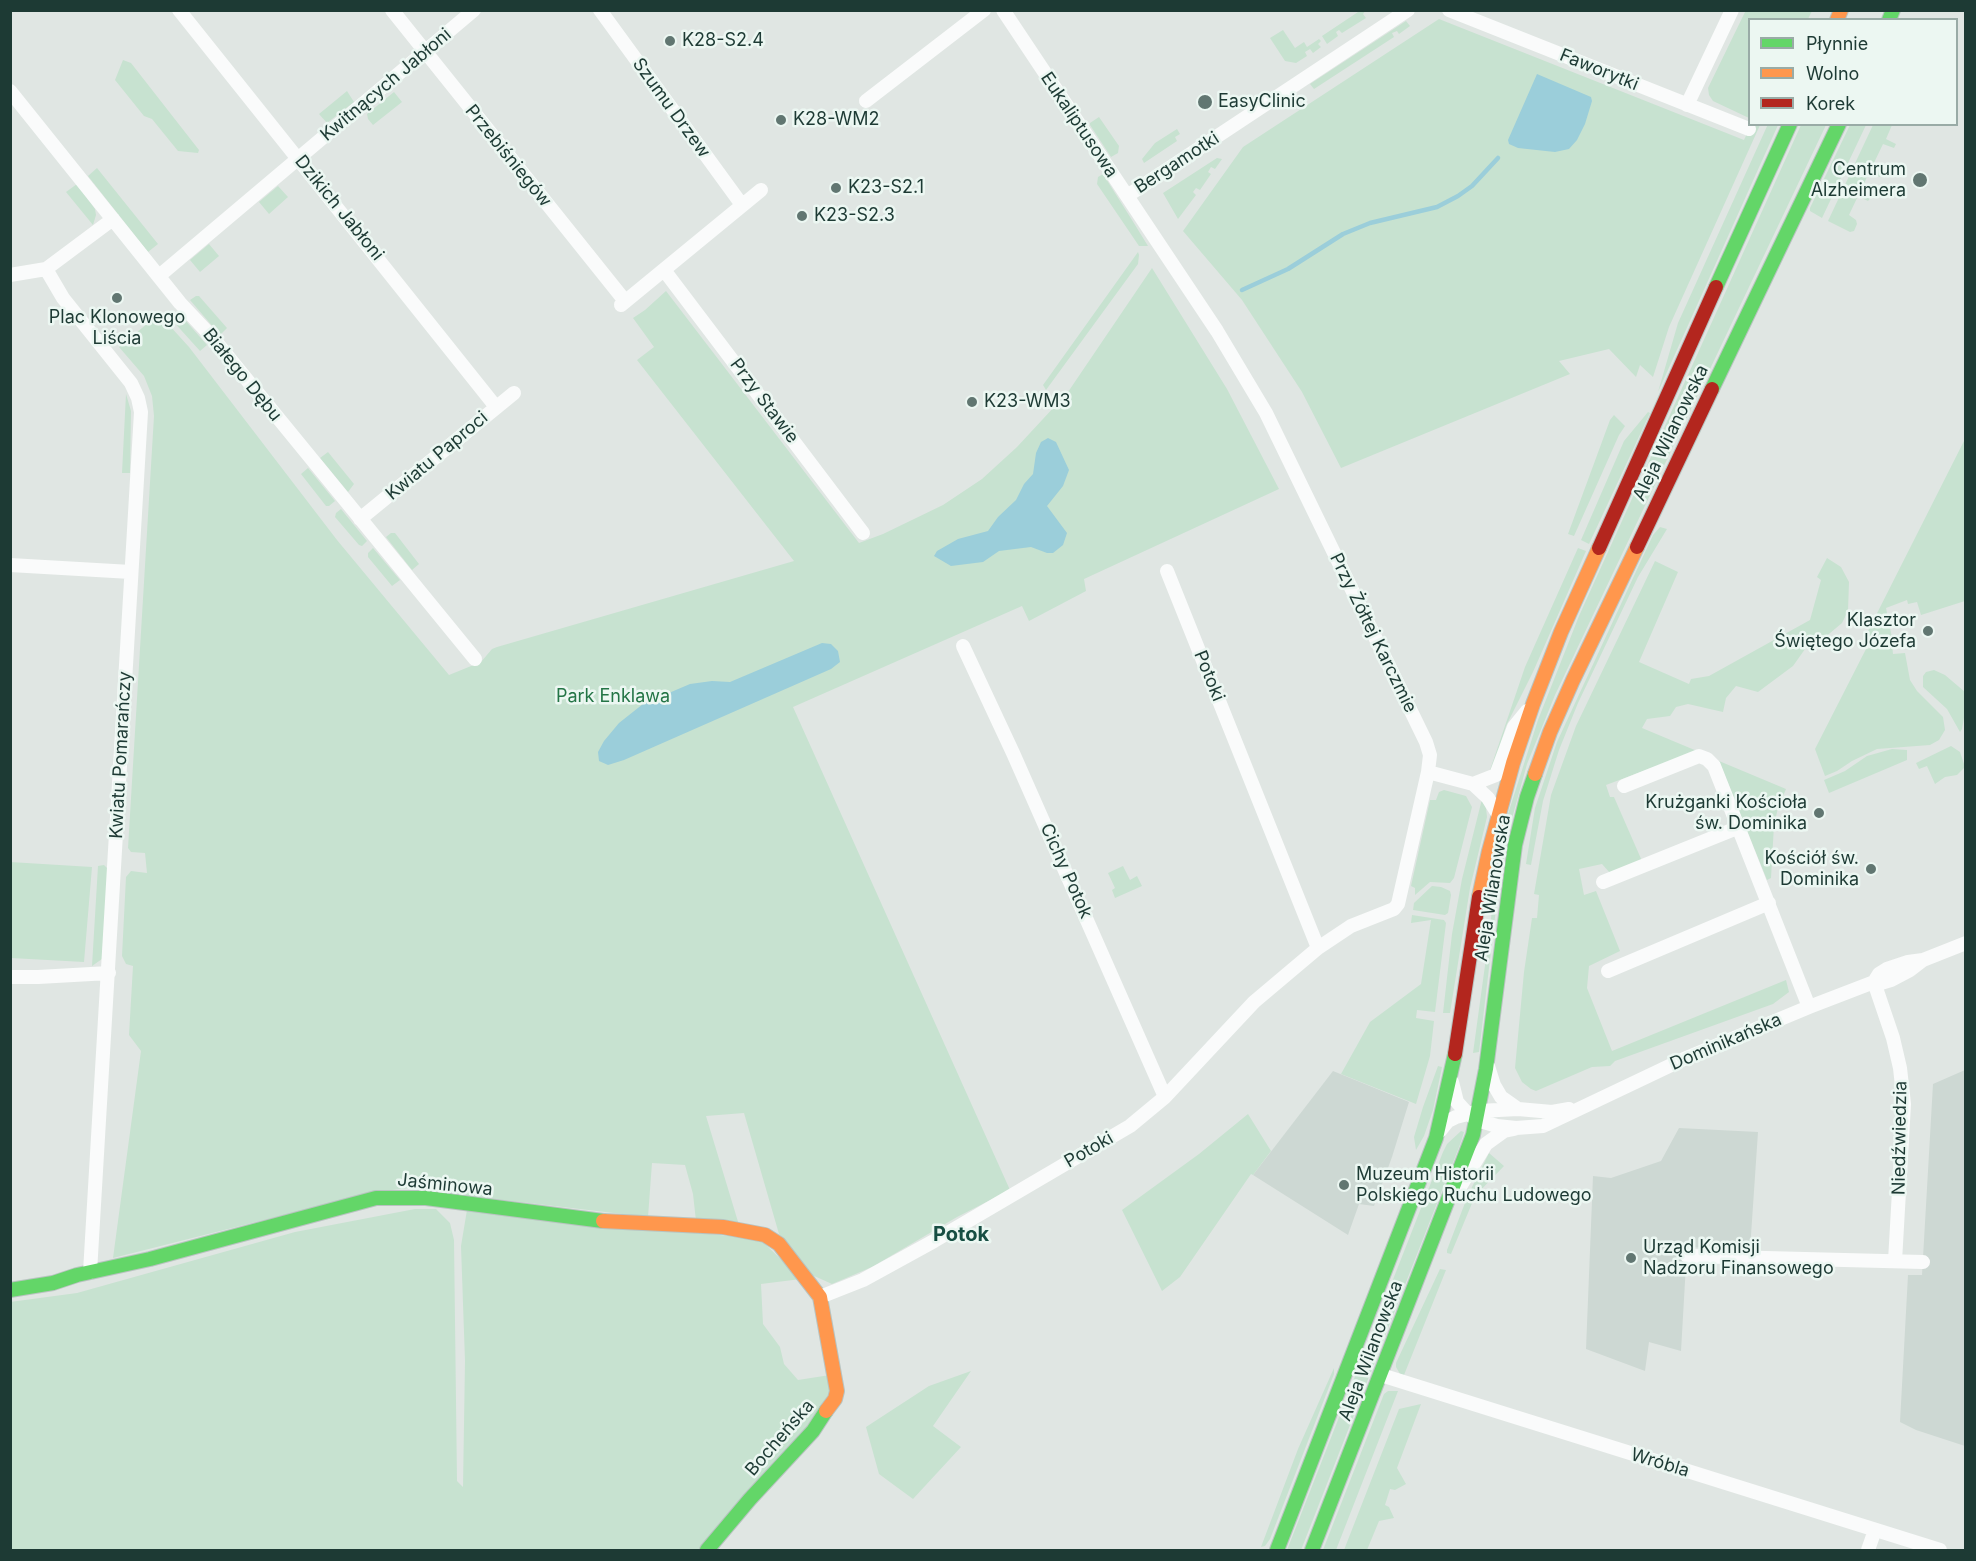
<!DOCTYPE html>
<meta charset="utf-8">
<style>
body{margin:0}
#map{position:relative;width:1976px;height:1561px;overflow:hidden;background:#e0e6e3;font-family:Inter,sans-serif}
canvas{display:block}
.frame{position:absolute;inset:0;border:12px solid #1d3a34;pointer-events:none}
.legend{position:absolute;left:1748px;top:18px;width:210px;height:108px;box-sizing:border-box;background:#ecf7f2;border:2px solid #99aba6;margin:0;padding:8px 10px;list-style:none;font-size:18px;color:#1d3a34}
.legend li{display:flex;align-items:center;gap:12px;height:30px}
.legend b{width:30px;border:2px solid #99aba6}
</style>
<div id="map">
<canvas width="1976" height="1561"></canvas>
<div class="frame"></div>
<ul class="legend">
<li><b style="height:8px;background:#63d668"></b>Płynnie</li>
<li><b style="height:8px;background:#ff974d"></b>Wolno</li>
<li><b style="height:8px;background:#b3261e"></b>Korek</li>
</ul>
</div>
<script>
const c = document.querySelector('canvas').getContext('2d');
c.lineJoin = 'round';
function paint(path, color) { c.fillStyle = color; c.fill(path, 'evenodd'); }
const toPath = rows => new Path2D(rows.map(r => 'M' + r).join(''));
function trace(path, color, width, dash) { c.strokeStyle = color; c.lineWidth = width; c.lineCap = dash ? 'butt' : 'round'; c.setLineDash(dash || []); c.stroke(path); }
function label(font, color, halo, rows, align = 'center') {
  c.font = font + ' Inter,sans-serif'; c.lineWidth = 5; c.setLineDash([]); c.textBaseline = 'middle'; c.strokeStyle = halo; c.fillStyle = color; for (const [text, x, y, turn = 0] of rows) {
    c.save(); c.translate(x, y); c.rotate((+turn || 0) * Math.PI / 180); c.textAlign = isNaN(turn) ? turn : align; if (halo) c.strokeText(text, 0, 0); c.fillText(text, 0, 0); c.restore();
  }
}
const built = toPath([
 [1965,1070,1965,1446,1916,1430,1900,1422,1908,1275,1922,1275,1933,1084],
 [1333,1071,1409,1102,1392,1157,1374,1206,1359,1204,1348,1235,1253,1175],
 [1679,1128,1758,1132,1750,1250,1687,1247,1681,1351,1649,1342,1645,1371,1586,1349,1593,1176,1611,1178,1661,1161]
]);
const green = toPath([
 [1361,10,1365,11,1363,14,1366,18,1342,33,1339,30,1336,32,1338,36,1327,44,1322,36],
 [1746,10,1812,11,1808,19,1750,20,1749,118,1713,101,1709,95,1708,88],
 [1439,19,1744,140,1751,125,1760,125,1669,327,1653,377,1640,365,1636,377,1609,349,1559,361,1570,374,1341,468,1302,392,1242,300,1183,231,1243,147],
 [1406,21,1410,26,1399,34,1397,31,1392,33,1394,37,1314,89,1310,84],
 [1283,30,1295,48,1304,42,1307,47,1319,39,1321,41,1318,44,1321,47,1313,53,1310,49,1305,52,1307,56,1296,63,1285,61,1270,38],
 [123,60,131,63,199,150,198,153,178,151,152,119,144,116,115,80],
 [347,91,354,102,327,123,319,114],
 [394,92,402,102,373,125,368,119,367,114],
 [1099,117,1119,146,1118,153,1111,157,1090,125,1090,123],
 [1768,124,1778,125,1658,392,1678,323],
 [1801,125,1826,125,1555,695,1527,764,1508,833,1499,884,1479,1052,1473,1053,1490,929,1496,867,1508,814,1538,720,1579,616],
 [1850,125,1866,125,1822,218,1810,211,1810,208],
 [1873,125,1892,125,1886,139,1896,144,1894,148,1883,144,1872,167,1882,172,1880,177,1869,172,1861,191,1871,197,1868,201,1858,196,1849,215,1856,220,1857,224,1854,231,1850,232,1828,221],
 [1177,129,1180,134,1175,137,1177,141,1144,163,1142,159,1155,143],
 [1217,158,1222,159,1215,169,1211,167,1208,172,1211,174,1200,190,1196,188,1193,192,1196,195,1178,219,1163,193],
 [97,168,158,244,148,252,88,176],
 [1103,174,1132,220,1148,246,1139,246,1097,184,1098,177],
 [77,184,95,209,96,215,93,225,66,192],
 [278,186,288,197,269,214,259,202],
 [209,244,219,256,200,272,190,260],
 [1138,252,1139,255,1138,264,1046,390,1043,385],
 [1152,268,1227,389,1279,489,1084,579,1086,591,1029,621,1022,606,793,707,1010,1190,957,1217,872,1267,832,1284,812,1275,779,1234,744,1113,706,1116,739,1225,696,1221,693,1194,685,1165,652,1163,648,1217,418,1190,418,1187,375,1192,113,1258,141,1051,129,1035,133,966,126,964,122,956,126,877,131,871,147,873,145,853,131,852,128,848,154,416,152,396,144,376,119,347,159,314,189,347,337,540,449,675,481,662,492,649,497,647,794,561,637,360,654,347,633,318,645,310,666,291,859,543,883,534,943,505,982,479,1017,447,1068,392],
 [196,296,199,296,227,328,220,335,190,300],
 [178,312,207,345,200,351,172,320],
 [126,394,131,411,130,473,122,473],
 [1648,412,1650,413,1589,544,1581,540,1624,441],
 [1614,415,1625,426,1619,435,1574,536,1568,534,1610,420],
 [1965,439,1965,601,1921,615,1917,602,1908,604,1907,600,1886,608,1892,638,1862,643],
 [328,452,354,484,348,492,320,458],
 [308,468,335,501,329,506,326,506,301,474],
 [341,509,367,541,362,546,359,545,335,517,336,513],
 [1660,527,1667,529,1638,577,1578,703,1559,750,1543,801,1531,865,1526,864,1535,808,1557,742,1653,535],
 [391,533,395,533,419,564,412,570,386,537],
 [373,548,400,580,392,586,368,557,368,553],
 [1578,548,1586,551,1533,672,1506,726,1493,769,1489,773,1525,667],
 [1827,558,1841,567,1849,582,1848,611,1842,623,1817,644,1810,642,1793,666,1758,692,1736,686,1726,698,1723,712,1688,704,1676,707,1670,716,1647,719,1642,728,1697,751,1606,785,1610,797,1614,797,1642,861,1610,873,1602,864,1579,869,1584,895,1596,891,1620,951,1589,966,1587,988,1612,1051,1786,980,1789,992,1773,1004,1615,1061,1610,1066,1592,1067,1536,1091,1531,1089,1522,1082,1515,1068,1524,972,1532,918,1537,918,1539,895,1534,894,1551,795,1576,726,1655,561,1678,572,1639,662,1689,684,1691,679,1709,676,1810,620,1821,580,1817,577],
 [1892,644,1893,654,1905,653,1910,680,1917,691,1943,717,1945,730,1939,740,1930,745,1877,749,1852,761,1837,771,1825,776,1815,749,1866,649],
 [1934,670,1945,675,1965,692,1965,712,1962,729,1960,732,1947,709,1923,687,1923,676,1926,672],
 [1951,746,1960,752,1965,767,1957,775,1945,777,1935,784,1927,766,1919,769,1916,763],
 [1892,749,1907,750,1907,760,1829,793,1824,780,1845,771,1867,756],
 [1719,761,1786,789,1778,808,1774,825,1771,878,1767,880],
 [1444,790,1466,796,1472,807,1454,878,1450,883,1430,882,1415,895,1415,888,1411,886,1430,800,1436,800,1439,792],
 [1482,799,1486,808,1487,817,1470,888,1450,1013,1443,1013,1452,934,1462,879],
 [10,862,92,867,84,962,11,958],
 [104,865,108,869,102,959,92,966,98,866],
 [1123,866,1130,880,1137,876,1142,886,1115,898,1112,890,1115,888,1108,873],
 [1432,886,1441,887,1450,891,1451,895,1448,913,1445,915,1413,910,1414,903],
 [1412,915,1444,920,1446,923,1435,1012,1417,1010,1416,1018,1434,1021,1430,1056,1416,1104,1341,1074,1370,1022,1421,984,1431,920,1411,923],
 [1438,1066,1442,1067,1433,1110,1424,1136,1416,1150,1414,1137,1423,1107],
 [1248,1114,1271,1151,1253,1175,1251,1174,1180,1277,1162,1291,1122,1210,1199,1154],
 [1461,1131,1464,1132,1461,1142,1301,1550,1287,1550,1443,1152,1447,1144],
 [1489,1153,1504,1166,1475,1196,1451,1254,1447,1253,1447,1250,1468,1195],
 [415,1209,436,1209,450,1223,454,1240,457,1481,463,1487,465,1361,461,1246,467,1210,760,1239,801,1279,761,1284,763,1324,780,1347,784,1364,798,1380,830,1375,830,1400,701,1550,11,1550,10,1302,77,1293,295,1232],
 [1440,1269,1446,1270,1404,1375,1400,1374,1396,1367,1396,1363],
 [1334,1368,1334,1374,1270,1539,1265,1546,1261,1547,1298,1449],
 [971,1371,933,1426,961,1447,913,1499,879,1474,866,1427,929,1386],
 [1388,1391,1398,1391,1336,1550,1323,1550,1384,1394],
 [1421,1404,1397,1468,1406,1484,1395,1490,1390,1489,1385,1505,1389,1507,1394,1518,1379,1521,1367,1550,1344,1550,1399,1409]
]);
const water = toPath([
 [1537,74,1591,97,1592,101,1585,124,1577,140,1569,149,1555,152,1518,148,1509,144,1508,140],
 [1048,438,1056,442,1069,470,1063,486,1047,506,1067,533,1063,545,1053,553,1047,553,1031,547,999,551,983,562,951,566,934,556,937,551,958,539,988,531,998,517,1016,500,1024,484,1033,474,1036,453,1041,442],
 [822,643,831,644,838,651,840,662,831,669,624,760,608,765,599,761,598,752,604,741,619,723,643,704,690,684,712,681,730,682]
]);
const stream = toPath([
 [1242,290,1288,269,1343,234,1370,223,1437,207,1458,196,1472,186,1498,158]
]);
const street = toPath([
 [179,10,496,407],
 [392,10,625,301],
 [600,10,742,205],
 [1003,10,1217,331,1266,413,1426,742,1430,755,1428,772],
 [1449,10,1749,129],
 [10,91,180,303,212,337,475,659],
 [866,101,984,10],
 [1687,105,1732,10],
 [1127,196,1408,10],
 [46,269,63,298,131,383,138,398,141,412,90,1272],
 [664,270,863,533],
 [10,275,46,269,113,219],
 [159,276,474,10],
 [621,305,761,190],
 [360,519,514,393],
 [10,565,131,572],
 [1167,571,1318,948],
 [963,646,1013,753,1165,1097],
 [1473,784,1496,775,1514,727,1527,711],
 [1624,786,1699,756,1707,759,1714,766,1809,1007],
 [1603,882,1737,828],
 [1608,971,1769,903],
 [10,977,38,977,109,973],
 [1874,982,1893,1038,1900,1068,1904,1104,1895,1261],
 [1874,982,1879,974,1887,969,1908,962,1923,960,1966,943],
 [1488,1066,1494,1085,1501,1097,1518,1109],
 [1452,1082,1457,1102,1467,1113,1477,1120,1497,1126,1516,1128,1543,1126,1684,1059,1809,1007,1874,982,1881,983,1891,980,1910,970,1923,960],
 [1440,1131,1448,1121,1456,1117,1479,1111,1518,1109,1552,1112,1569,1109],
 [1458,1190,1486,1144,1504,1131,1514,1129],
 [1687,1256,1923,1262],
 [820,1297,863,1280,934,1241,1130,1126,1165,1097,1254,1002,1318,948,1351,926,1394,909,1398,904,1428,772,1473,784,1488,798,1498,814],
 [1381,1375,1940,1550],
 [1868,1550,1875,1530]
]);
const fast = toPath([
 [1889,20,1893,10],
 [1716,287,1790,124],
 [1712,389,1839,124],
 [10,1290,53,1283,77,1275,150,1259,376,1198,426,1198,603,1221],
 [707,1550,750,1499,813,1431,826,1411],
 [1277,1550,1436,1138,1455,1054],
 [1312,1550,1473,1135,1486,1069,1515,845,1527,797,1535,774]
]);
const slow = toPath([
 [1837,20,1841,10],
 [1535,774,1550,732,1573,680,1637,547],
 [1479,897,1489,851,1513,763,1533,704,1561,632,1599,548],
 [603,1221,723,1227,765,1235,779,1244,820,1297,837,1391,835,1399,826,1411]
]);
const jam = toPath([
 [1637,547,1712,389],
 [1599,548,1716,287],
 [1455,1054,1479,897]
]);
const markers = [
 [670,41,6,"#617671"],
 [1205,102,8,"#617671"],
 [781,120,6,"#617671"],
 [1920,180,8,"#617671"],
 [836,188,6,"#617671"],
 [802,216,6,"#617671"],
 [117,298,6,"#617671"],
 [972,402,6,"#617671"],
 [1928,631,6,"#617671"],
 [1819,813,6,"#617671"],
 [1871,869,6,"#617671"],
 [1344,1185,6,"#617671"],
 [1631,1258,6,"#617671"]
];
const poiNames = [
 ["K28-S2.4",682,41],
 ["EasyClinic",1218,102],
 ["K28-WM2",793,120],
 ["Centrum",1906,170,"right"],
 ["Alzheimera",1906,191,"right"],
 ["K23-S2.1",848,188],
 ["K23-S2.3",814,216],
 ["Plac Klonowego",117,318,"center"],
 ["Liścia",117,339,"center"],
 ["K23-WM3",984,402],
 ["Klasztor",1916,621,"right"],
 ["Świętego Józefa",1916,642,"right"],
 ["Krużganki Kościoła",1807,803,"right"],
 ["św. Dominika",1807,824,"right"],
 ["Kościół św.",1859,859,"right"],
 ["Dominika",1859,880,"right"],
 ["Muzeum Historii",1356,1175],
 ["Polskiego Ruchu Ludowego",1356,1196],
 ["Urząd Komisji",1643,1248],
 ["Nadzoru Finansowego",1643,1269]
];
const streetNames = [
 ["Faworytki",1599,70,22],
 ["Kwitnących Jabłoni",386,85,-40],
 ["Szumu Drzew",671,108,54],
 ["Eukaliptusowa",1079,125,56],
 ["Przebiśniegów",508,156,51],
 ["Bergamotki",1177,163,-33],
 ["Dzikich Jabłoni",339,208,51],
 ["Białego Dębu",242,375,51],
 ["Przy Stawie",764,401,53],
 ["Aleja Wilanowska",1671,433,-64],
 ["Kwiatu Paproci",437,456,-40],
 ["Przy Żółtej Karczmie",1373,633,64],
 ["Potoki",1209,676,68],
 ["Kwiatu Pomarańczy",121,755,-87],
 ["Cichy Potok",1066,871,66],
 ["Aleja Wilanowska",1493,888,-81],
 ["Dominikańska",1726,1042,-23],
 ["Niedźwiedzia",1900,1138,-89],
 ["Potoki",1089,1150,-30],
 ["Jaśminowa",445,1185,6],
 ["Aleja Wilanowska",1371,1351,-69],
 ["Bocheńska",780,1438,-49],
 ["Wróbla",1660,1463,17]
];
const parkNames = [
 ["Park Enklawa",613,697]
];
const neighbourhoodNames = [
 ["Potok",961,1235]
];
paint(built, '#cdd8d3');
paint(green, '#c7e2d0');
paint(water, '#9bceda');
trace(stream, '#9bceda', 4.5);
trace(fast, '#b8c3c0', 16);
trace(slow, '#b8c3c0', 16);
trace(jam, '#b8c3c0', 16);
trace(street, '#fafbfb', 14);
trace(fast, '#63d668', 14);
trace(slow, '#ff974d', 14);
trace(jam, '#b3261e', 14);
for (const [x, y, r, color] of markers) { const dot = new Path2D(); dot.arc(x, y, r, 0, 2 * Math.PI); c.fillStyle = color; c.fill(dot); trace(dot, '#ecf7f2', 2); }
label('18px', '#1d3a34', '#ecf7f2', poiNames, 'left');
label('18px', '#1d3a34', '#ecf7f2', streetNames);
label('18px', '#247546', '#ecf7f2', parkNames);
label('bold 20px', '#174e43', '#ecf7f2', neighbourhoodNames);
</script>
